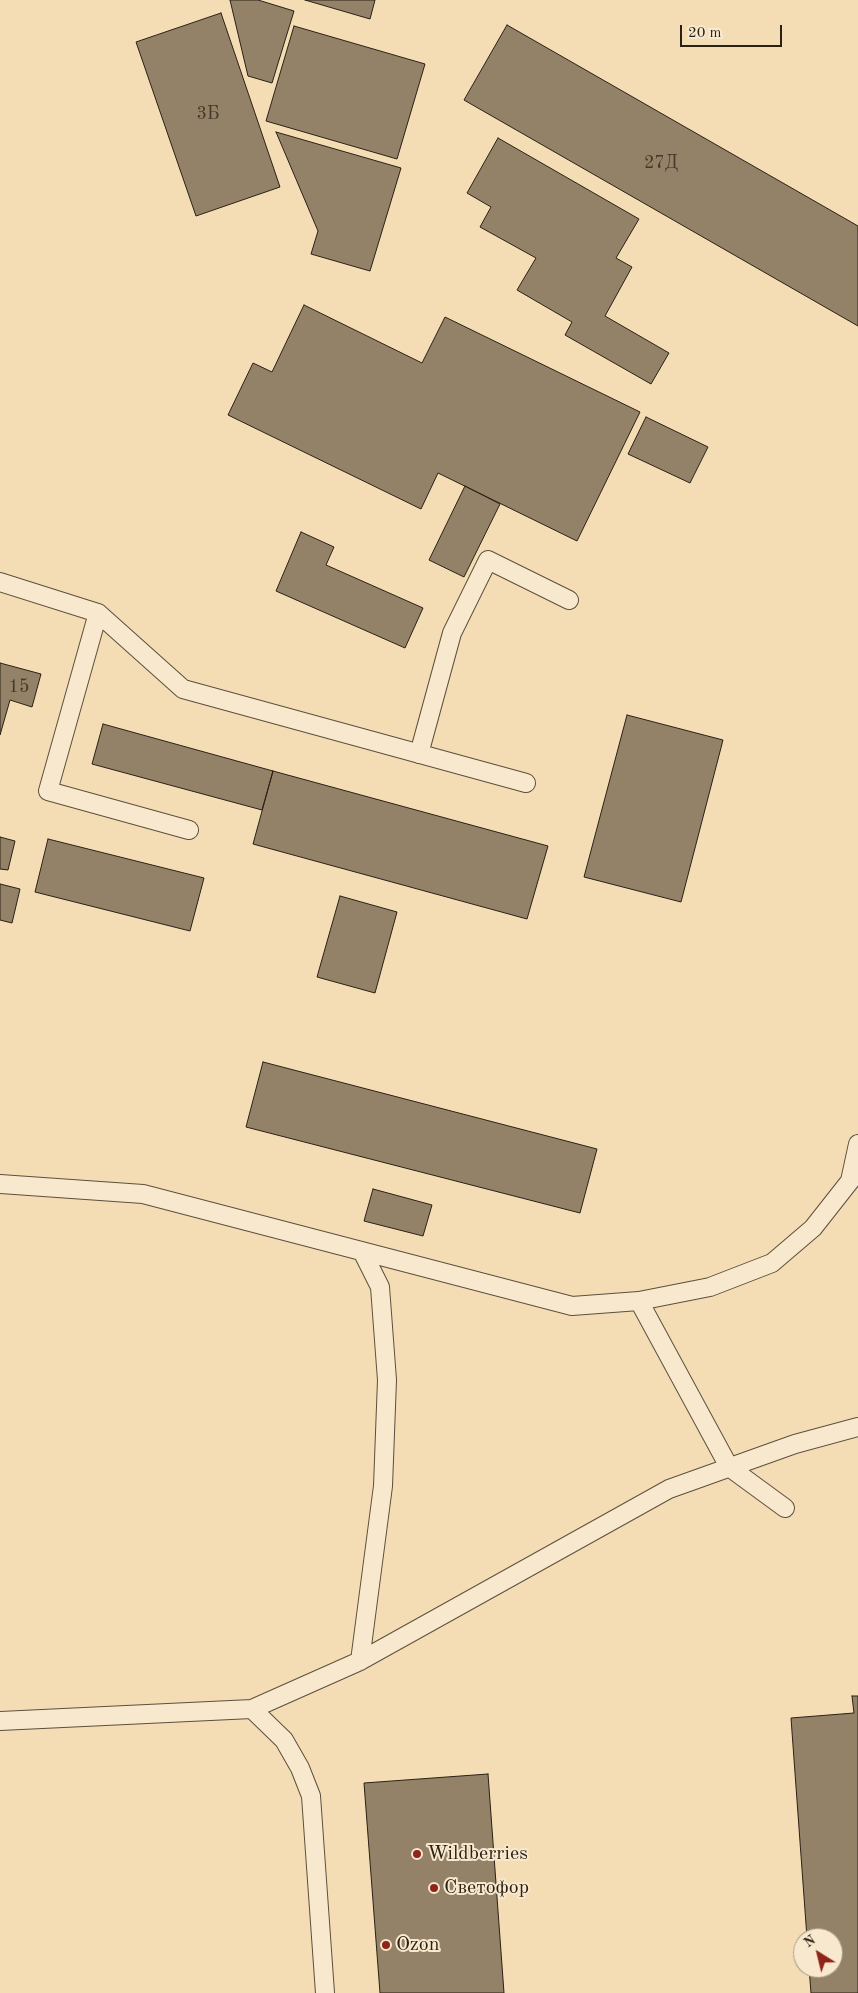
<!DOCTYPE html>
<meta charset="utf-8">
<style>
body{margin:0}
#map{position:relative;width:858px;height:1993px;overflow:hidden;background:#f4dcb4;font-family:"Old Standard TT",serif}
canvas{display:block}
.north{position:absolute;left:793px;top:1928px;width:50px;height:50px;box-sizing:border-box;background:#f8e8ce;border:1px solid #a69884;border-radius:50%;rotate:324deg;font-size:14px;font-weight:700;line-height:20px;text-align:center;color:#2a2115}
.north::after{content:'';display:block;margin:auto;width:18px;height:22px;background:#8f2418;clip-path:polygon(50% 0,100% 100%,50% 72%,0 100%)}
.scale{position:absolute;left:680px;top:25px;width:102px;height:22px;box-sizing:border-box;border:2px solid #2a2115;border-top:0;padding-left:6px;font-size:15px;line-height:18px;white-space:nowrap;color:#2a2115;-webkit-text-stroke:4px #f8e8ce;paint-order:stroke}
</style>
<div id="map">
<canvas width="858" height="1993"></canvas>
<div class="north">N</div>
<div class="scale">20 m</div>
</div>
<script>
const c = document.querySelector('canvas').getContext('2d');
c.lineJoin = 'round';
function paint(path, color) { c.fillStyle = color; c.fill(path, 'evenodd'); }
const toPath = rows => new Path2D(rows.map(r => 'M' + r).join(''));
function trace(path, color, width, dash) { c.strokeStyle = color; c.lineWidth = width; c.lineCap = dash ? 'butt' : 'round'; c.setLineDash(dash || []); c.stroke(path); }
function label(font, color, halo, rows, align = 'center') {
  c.font = font + ' "Old Standard TT",serif'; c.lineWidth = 4; c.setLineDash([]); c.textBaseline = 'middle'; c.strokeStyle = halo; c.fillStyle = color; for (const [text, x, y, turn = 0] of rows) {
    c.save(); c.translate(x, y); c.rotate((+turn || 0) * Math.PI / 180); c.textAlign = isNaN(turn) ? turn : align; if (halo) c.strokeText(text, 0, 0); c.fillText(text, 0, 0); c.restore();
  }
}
const building = toPath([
 [230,0,258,0,294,11,272,83,248,76,230,0],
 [305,0,375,0,370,19,305,0],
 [221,13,280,187,196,216,136,42,221,13],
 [507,25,858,226,858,326,464,100,507,25],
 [294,26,425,64,397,159,266,121,294,26],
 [276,132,401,168,370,271,311,254,318,231,276,132],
 [498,138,639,219,616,258,632,267,605,316,669,353,651,384,565,335,572,322,517,290,536,258,480,227,491,207,467,193,498,138],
 [304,305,422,363,445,317,640,412,577,541,438,473,421,509,228,415,253,363,272,372,304,305],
 [646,417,708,447,690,483,628,454,646,417],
 [465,486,500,504,464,577,429,560,465,486],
 [301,532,334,547,326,565,423,608,405,648,276,591,301,532],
 [0,663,41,674,32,707,10,700,0,735,0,663],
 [627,715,723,740,681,902,584,877,627,715],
 [103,724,273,771,262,810,92,764,103,724],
 [273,771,548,846,527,919,253,844,273,771],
 [0,837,15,841,8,870,0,869,0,837],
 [48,839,204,878,190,931,35,892,48,839],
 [0,884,20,889,12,923,0,920,0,884],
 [340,896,397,912,375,993,317,977,340,896],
 [263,1062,597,1149,580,1213,246,1127,263,1062],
 [373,1189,432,1205,423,1236,364,1221,373,1189],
 [852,1696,858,1696,858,1993,811,1993,809,1968,833,1968,833,1938,807,1938,791,1718,854,1713,852,1696],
 [488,1774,504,1993,380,1993,364,1783,488,1774]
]);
const service = toPath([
 [0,582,98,613,183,689,526,783],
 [98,613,48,791,189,830],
 [419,754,452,633,488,560,569,600],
 [0,1184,143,1194,572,1306,639,1301,710,1287,772,1263,813,1228,850,1181,858,1144],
 [639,1301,729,1467,785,1508],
 [360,1661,383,1486,387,1380,380,1287,362,1251],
 [252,1709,284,1740,300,1768,311,1796,325,1993],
 [0,1721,252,1709,360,1661,669,1489,795,1444,858,1427]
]);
const markers = [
 [417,1854,5,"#8f2418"],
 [434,1888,5,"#8f2418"],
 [386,1945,5,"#8f2418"]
];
const numberNames = [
 ["3Б",208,114],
 ["27Д",661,163],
 ["15",19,687]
];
const poiNames = [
 ["Wildberries",427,1854],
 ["Светофор",444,1888],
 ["Ozon",396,1945]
];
paint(building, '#938268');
trace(building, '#2a2115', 1);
trace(service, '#5c503d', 20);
trace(service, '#f8e8ce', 18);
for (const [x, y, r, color] of markers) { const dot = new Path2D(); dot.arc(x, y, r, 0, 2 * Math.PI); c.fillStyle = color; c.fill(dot); trace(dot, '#f8e8ce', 2); }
label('18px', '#44392a', null, numberNames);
label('20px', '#2a2115', '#f8e8ce', poiNames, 'left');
</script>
